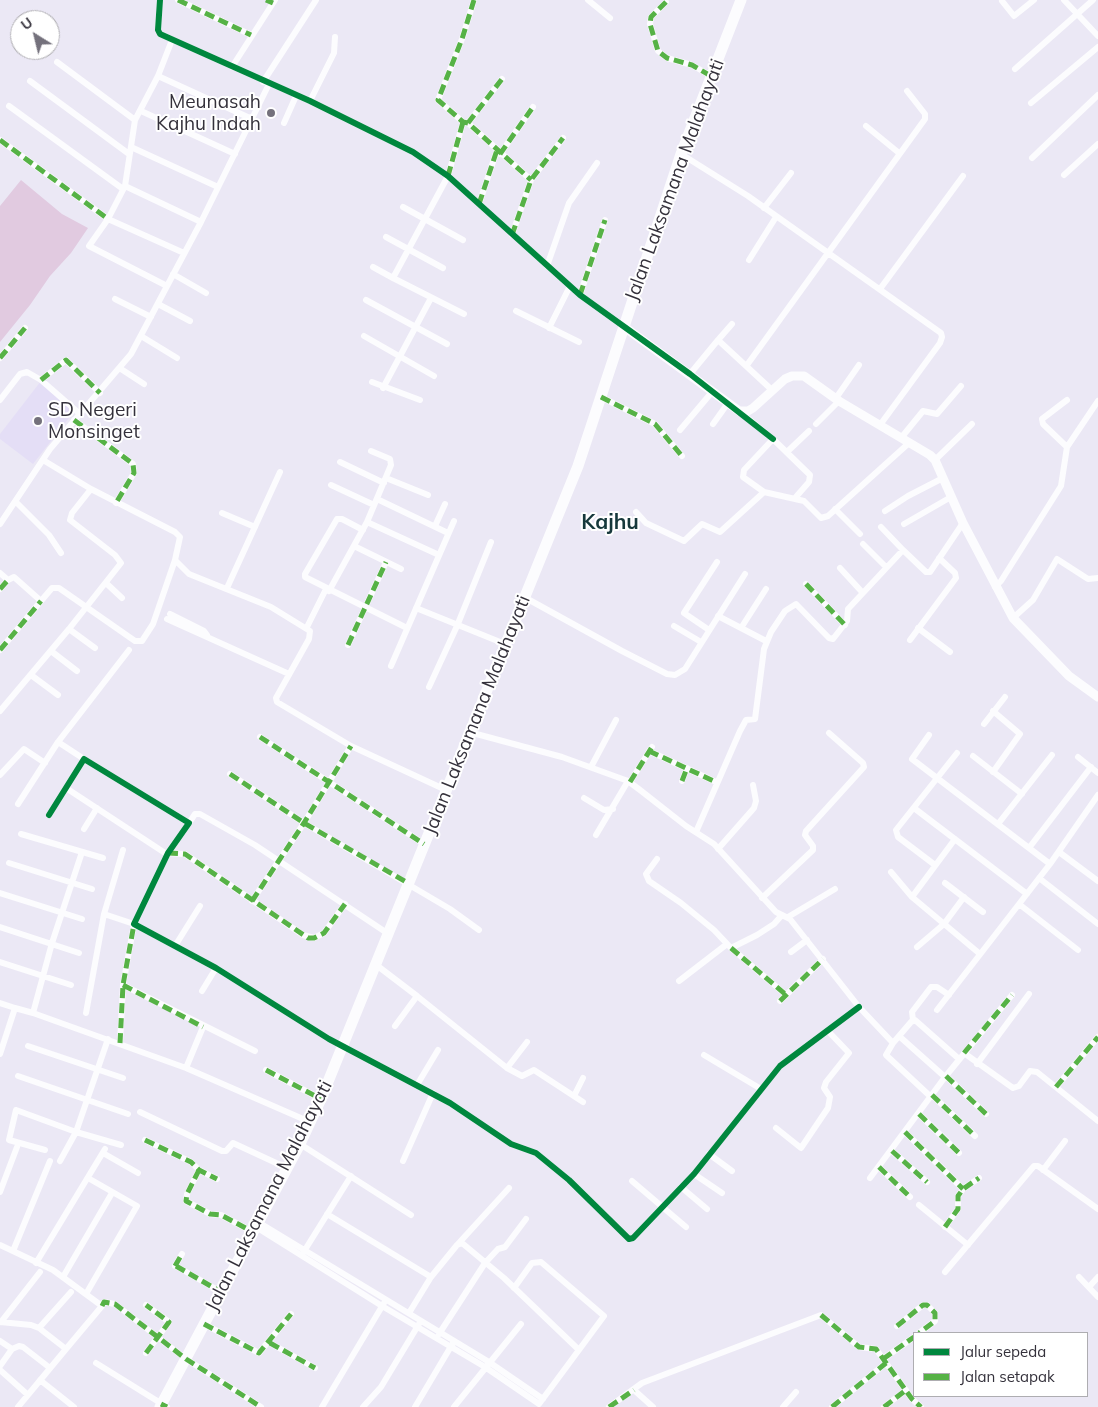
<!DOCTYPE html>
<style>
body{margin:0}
#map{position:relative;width:1098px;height:1407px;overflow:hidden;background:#ebe8f5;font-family:Mulish,sans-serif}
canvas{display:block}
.legend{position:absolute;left:913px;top:1332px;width:175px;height:65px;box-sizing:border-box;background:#fff;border:1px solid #aeadb1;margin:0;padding:6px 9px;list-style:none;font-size:15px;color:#34313b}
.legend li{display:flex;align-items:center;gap:10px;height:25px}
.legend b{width:25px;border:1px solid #aeadb1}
.north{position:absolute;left:10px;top:10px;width:50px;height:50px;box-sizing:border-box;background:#fff;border:1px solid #aeadb1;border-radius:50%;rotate:324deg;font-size:14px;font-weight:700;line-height:20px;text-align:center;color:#34313b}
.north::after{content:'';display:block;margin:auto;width:18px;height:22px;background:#74717c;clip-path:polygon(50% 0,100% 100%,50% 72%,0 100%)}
</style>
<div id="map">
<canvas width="1098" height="1407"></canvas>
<ul class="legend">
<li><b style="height:6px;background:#00873e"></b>Jalur sepeda</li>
<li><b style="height:6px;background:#56b246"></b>Jalan setapak</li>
</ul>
<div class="north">U</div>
</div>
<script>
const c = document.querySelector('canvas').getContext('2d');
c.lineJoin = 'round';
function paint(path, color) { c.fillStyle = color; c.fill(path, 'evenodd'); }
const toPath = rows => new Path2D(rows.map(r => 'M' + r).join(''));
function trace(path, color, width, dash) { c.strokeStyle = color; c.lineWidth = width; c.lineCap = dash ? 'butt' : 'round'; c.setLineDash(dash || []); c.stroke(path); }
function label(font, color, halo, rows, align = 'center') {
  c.font = font + ' Mulish,sans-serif'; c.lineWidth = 4; c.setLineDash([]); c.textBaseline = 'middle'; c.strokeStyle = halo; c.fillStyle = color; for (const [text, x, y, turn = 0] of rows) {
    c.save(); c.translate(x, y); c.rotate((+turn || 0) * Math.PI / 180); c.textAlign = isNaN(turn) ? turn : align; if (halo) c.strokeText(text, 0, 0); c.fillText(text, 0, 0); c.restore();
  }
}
const built = toPath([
 [41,381,76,409,33,464,0,439,0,434]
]);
const green = toPath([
 [21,180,62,214,88,228,71,253,50,276,30,305,0,342,0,206]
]);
const street = toPath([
 [160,0,158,30,160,34,310,101,413,152,448,176,580,295,623,326],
 [178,0,251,35],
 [474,0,462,39,438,100,463,122,468,123,531,180],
 [588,0,610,18],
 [1064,0,1098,36],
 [1002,1,1014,16,1034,0],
 [666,2,651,17,650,24,658,51,667,58,692,65,711,76],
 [57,62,135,120],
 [232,67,275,0],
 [1015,69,1093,0],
 [158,76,252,119],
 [30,81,129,154],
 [263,82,316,0],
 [310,101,334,53,335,37],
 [1031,103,1098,47],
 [9,106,123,189],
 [141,111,235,154],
 [463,122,448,176,393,278,464,314],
 [284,123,296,96],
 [468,123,502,79],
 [866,126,899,153],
 [0,140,108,219,184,253],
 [131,147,218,187],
 [500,154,533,107],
 [681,154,748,196,941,333,942,337,940,343,880,425],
 [1032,158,1098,95],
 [1064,175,1098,144],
 [125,186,201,222],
 [479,204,497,150],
 [403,207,463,240],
 [764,208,791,173],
 [512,235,531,180,563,138],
 [386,237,443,268],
 [749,260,776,217],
 [547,266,569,203,597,163],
 [373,267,393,278],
 [173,274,206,293],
 [167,286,89,246,108,219,125,186,135,120,158,76,172,40],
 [880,289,963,176],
 [580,295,605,220],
 [115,299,151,317],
 [366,300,447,344],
 [158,304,190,321],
 [516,311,579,342],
 [549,328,570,286],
 [141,336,177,358],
 [364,336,434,376],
 [718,340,732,324],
 [0,358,25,328],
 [747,365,925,119,925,114,907,91],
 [121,369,144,384],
 [690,374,718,340,772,390],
 [41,380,66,360,100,393],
 [372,382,420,400],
 [383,388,431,298],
 [601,397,655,424,682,456],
 [836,398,859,365],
 [0,400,20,374,27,372,41,380,80,414],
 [739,411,773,439],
 [74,420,133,464,134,473,116,503],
 [713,424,728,403],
 [816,424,839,401],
 [680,430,712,392],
 [901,438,923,411,937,414,961,386],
 [1067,447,1098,401],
 [788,451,809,431],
 [935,460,972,424],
 [340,462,384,483],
 [386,478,428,495],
 [331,485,374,505],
 [795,498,809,482,810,475,773,439,744,470,743,477,764,492,804,501,821,518,828,516,909,443],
 [377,499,448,533],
 [16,502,49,535,61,553],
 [835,509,860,534],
 [885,511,908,496,943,478],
 [636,512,646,523,684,541,702,524,720,532,764,492],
 [222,513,255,527],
 [367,522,439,555],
 [0,524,50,449,131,354,201,222,269,84],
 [904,524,951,497],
 [435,526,445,504],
 [881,527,903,550],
 [363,530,342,519,337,519,305,574,305,577,407,628],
 [863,544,886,567],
 [354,546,401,569],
 [175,560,189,574,271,607,310,631,309,639,276,698,277,702,351,746,446,790],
 [840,568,862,592],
 [0,573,8,580,14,577,41,601,52,588,59,588,135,641,142,641,153,624,175,560,180,537,175,532,91,489,43,460],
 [106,583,122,598],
 [806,584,845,625],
 [995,587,1001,581,1061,486,1067,447,1043,424,1042,419,1067,400],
 [227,588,280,472],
 [0,589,8,580],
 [329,591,367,522,391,465,390,459,371,451],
 [524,597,622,651,667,674,675,675,685,669,745,574],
 [416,608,505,644],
 [170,614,204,631,207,635],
 [718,616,766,641],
 [1013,618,1033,600,1057,559,1088,579,1098,578],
 [167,619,289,674],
 [674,626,701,642],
 [307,627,326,589],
 [741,628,766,589],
 [918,628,950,652],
 [69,629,95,648],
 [709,630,684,613,717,562],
 [910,640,956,578,955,573,939,558],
 [348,645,386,562],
 [0,650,41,601],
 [51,651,77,671],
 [391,666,454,521],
 [31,675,58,695],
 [429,687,457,626,491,542],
 [0,711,69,629,121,563,115,555,70,520,72,513,91,489],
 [984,724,1005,697],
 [469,732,562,757,628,781,640,790,686,826,714,844,776,912,790,919,859,1007,893,1043],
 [929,735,912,759,1050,864],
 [260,737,424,844],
 [58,742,84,759],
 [649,751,716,782],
 [973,756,1022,794],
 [1078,757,1098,773],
 [591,767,616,720],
 [993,772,1020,734,993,711],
 [230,774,304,823,450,909,479,930],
 [0,775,24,749,45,763],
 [682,781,687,768],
 [630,782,652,747],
 [66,788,165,853,185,854,303,935,314,938,324,933,345,904],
 [584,798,604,810,613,809],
 [18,804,58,742,129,650],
 [914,808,1027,894],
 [49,815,84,759,189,823,168,853,134,924,216,968,329,1039,450,1103,511,1144,536,1153,569,1180,629,1239,633,1238,694,1174,780,1066,859,1007],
 [189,823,195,814,200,814,255,845,387,933],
 [998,824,1052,755],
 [84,829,97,808],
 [696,832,740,731,746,720,755,719,764,649,771,632,785,611,796,604,829,638,833,639,847,621,848,609,903,550,926,572,930,572,963,523],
 [21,834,103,858],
 [596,835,628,781],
 [1029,848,1091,767],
 [718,849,754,808,756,801,753,785],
 [1059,852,1098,881],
 [657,859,646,874,649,881,681,903,714,930,731,948,785,994],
 [9,863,92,889],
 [935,865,898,837,896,830,957,753],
 [891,872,912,897,980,954],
 [1039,878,1098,924],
 [945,883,983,912],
 [0,893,82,919],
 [912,897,955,839],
 [762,898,813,850,813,846,805,835,806,831,864,767,863,763,829,733],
 [252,901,304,823,351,746],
 [1019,904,1078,950],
 [788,917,835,889],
 [0,927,79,953],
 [175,946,200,906],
 [917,947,944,924,964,897],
 [731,948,757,935,774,924,782,915],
 [791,952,807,940],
 [0,962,71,985],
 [375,964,417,996,395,1026],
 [679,981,727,944],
 [123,985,255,1051],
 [202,991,216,968],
 [417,996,507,1068,522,1076,534,1070,583,1102],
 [780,1001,823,959],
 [0,1003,15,1008],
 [937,1010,1050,864,1098,795],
 [33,1013,186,1068,310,1122],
 [86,1013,104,914],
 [913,1020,912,1012,931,987,937,987,949,995],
 [899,1036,945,1077],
 [120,1043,123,985,134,924,104,914,123,850],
 [28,1046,123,1078],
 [964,1053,1013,1088,1019,1086,1030,1071,1037,1072,1098,1121],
 [0,1054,15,1008,33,1013,52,943,82,852],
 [704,1055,761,1089],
 [977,1064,1029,994],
 [186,1068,203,1027],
 [507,1068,527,1042],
 [266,1070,321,1099],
 [18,1076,128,1114],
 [946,1076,986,1114],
 [417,1085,438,1050],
 [1056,1087,1098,1037],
 [932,1095,975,1136],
 [574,1096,583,1078],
 [931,1097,886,1055,893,1043,911,1022,915,1020,959,1059],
 [140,1112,222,1151,226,1151,233,1143,287,1168],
 [919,1114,959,1153],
 [776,1128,801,1148,828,1108,830,1097,824,1088,826,1082,849,1053,828,1031],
 [905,1132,963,1189],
 [145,1140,191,1162,199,1170,217,1179],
 [300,1144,411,1215],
 [45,1150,9,1140,16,1110,76,1132,121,1145],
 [892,1151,927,1182],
 [103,1153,138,1173],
 [709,1154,732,1171],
 [60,1161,76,1132,108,1039],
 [403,1161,433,1093],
 [879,1167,910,1197],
 [199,1170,187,1194,186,1201,210,1214,221,1215,253,1232],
 [1043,1170,1065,1141],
 [694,1174,722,1193],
 [870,1178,945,1077,1012,995],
 [632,1181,686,1227],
 [681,1187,707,1209],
 [0,1192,17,1147],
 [919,1205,968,1245],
 [327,1214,431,1277],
 [258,1222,489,1362,543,1399],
 [256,1227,382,1306,485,1367,539,1404,604,1316,541,1262,532,1263,514,1288],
 [945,1227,958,1209,958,1196,963,1189,979,1178],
 [458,1244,509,1188],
 [0,1245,53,1270,102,1306,66,1349],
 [13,1251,50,1161],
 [303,1253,351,1176],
 [36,1263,105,1149],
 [175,1266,182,1254],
 [176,1266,221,1292],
 [945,1272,1034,1166,1038,1166,1098,1209],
 [63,1277,112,1193],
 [1079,1277,1098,1297],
 [1089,1287,1098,1277],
 [86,1294,137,1206,88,1178],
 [102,1306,104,1302,115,1304,186,1359,261,1407],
 [409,1313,431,1277,457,1245,462,1243,504,1278,579,1350],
 [0,1322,31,1325,39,1328,66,1349,18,1407],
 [1,1322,40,1272],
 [204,1324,259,1353,291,1314],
 [897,1326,923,1305,927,1305,935,1313,935,1321,919,1333],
 [39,1328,71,1292],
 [439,1334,485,1263,498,1249,505,1247,526,1219],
 [0,1341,12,1349,19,1346,23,1347,50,1368],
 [270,1343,315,1368],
 [146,1353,169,1322,146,1305],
 [883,1359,914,1337],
 [96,1363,167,1407],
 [0,1366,12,1349],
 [0,1370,28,1395],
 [40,1380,74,1407],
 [634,1390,653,1407],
 [322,1407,384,1303],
 [363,1407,381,1387,419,1324],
 [415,1407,453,1343],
 [454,1407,521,1324],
 [609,1407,642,1383,821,1315,859,1347,876,1349,912,1399,921,1407],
 [783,1407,796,1392],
 [832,1407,886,1363],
 [884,1407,906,1390]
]);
const secondary = toPath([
 [623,326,739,411,748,411,753,408,785,379,792,376,804,376,839,401,930,455,935,460,963,523,1013,618,1069,676,1098,697]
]);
const highway = toPath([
 [160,1407,300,1144,321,1099,578,466,681,154,741,0]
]);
const quiet = toPath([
 [178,0,251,35],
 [266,0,273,3],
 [474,0,462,39,438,100,463,122,468,123,531,180],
 [666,2,651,17,650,24,658,51,667,58,692,65,711,76],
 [468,123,502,79],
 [0,140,108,219],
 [500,154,533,107],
 [448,176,463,122],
 [479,204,497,150],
 [512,235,531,180,563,138],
 [580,295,605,220],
 [0,358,25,328],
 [41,380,66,360,100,393],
 [601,397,655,424,682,456],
 [74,420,133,464,134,473,116,503],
 [806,584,845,625],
 [0,589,8,580],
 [348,645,386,562],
 [0,650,41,601],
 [260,737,424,844],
 [649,751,716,782],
 [230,774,304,823,408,883],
 [682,781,687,768],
 [630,782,652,747],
 [168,853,185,854,308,938,314,938,324,933,345,904],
 [252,901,304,823,351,746],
 [731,948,785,994],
 [123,985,203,1027],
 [780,1001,823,959],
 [120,1043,123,985,134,924],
 [964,1053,1012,995],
 [266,1070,321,1099],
 [946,1076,986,1114],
 [1056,1087,1098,1037],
 [932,1095,975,1136],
 [919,1114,959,1153],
 [905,1132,963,1189],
 [145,1140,191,1162,199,1170,217,1179],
 [892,1151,927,1182],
 [879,1167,910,1197],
 [199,1170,187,1194,186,1201,210,1214,221,1215,253,1232],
 [945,1227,958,1209,958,1196,963,1189,979,1178],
 [175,1266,182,1254],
 [176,1266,221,1292],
 [102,1306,104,1302,115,1304,186,1359,261,1407],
 [821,1315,859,1347,876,1349,912,1399,921,1407],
 [204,1324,259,1353,291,1314],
 [897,1326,923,1305,927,1305,935,1313,935,1321,919,1333],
 [270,1343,315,1368],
 [146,1353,169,1322,146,1305],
 [883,1359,914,1337],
 [161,1404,167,1407],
 [609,1407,634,1390],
 [832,1407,886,1363],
 [884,1407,906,1390]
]);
const cycleway = toPath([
 [160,0,158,30,160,34,310,101,413,152,448,176,580,295,690,374,773,439],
 [49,815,84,759,189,823,168,853,134,924,216,968,329,1039,450,1103,511,1144,536,1153,569,1180,629,1239,633,1238,694,1174,780,1066,859,1007]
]);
const markers = [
 [271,113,5,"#74717c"],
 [38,421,5,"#74717c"]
];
const poiNames = [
 ["Meunasah",261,102],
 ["Kajhu Indah",261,124],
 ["SD Negeri",48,410,"left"],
 ["Monsinget",48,432,"left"]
];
const streetNames = [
 ["Jalan Laksamana Malahayati",675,180,-70],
 ["Jalan Laksamana Malahayati",477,715,-68],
 ["Jalan Laksamana Malahayati",269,1196,-63]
];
const quarterNames = [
 ["Kajhu",610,523]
];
paint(built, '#e4def6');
paint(green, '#e1cae0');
trace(street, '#fcfcfe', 6);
trace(secondary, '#fcfcfe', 9);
trace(highway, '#fcfcfe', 11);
trace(quiet, '#56b246', 5, [10, 5]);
trace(cycleway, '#00873e', 6);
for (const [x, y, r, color] of markers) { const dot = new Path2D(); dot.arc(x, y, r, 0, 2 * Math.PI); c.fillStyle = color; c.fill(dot); trace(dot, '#fff', 2); }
label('19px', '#34313b', '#fff', poiNames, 'right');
label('19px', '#34313b', '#fff', streetNames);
label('bold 21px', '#16383b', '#fff', quarterNames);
</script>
